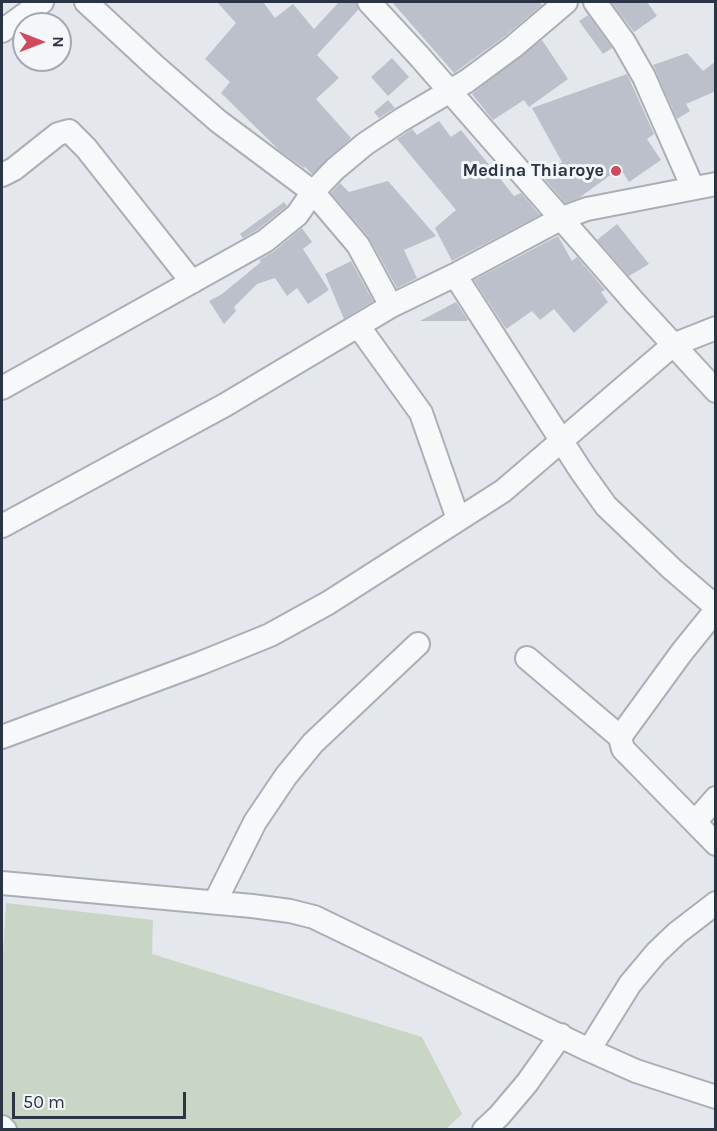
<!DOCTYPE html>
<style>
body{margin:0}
#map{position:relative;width:717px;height:1131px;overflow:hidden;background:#e4e7ec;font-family:Karla,sans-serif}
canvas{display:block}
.frame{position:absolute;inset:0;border:3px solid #2b3445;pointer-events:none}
.north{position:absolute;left:12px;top:12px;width:60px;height:60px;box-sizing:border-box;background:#f4f6f9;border:2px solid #a4a8b1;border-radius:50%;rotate:90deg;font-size:16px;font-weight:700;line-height:24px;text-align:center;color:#2b3445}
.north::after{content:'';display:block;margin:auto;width:21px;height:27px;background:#d1495b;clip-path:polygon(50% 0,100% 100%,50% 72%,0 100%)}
.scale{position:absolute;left:12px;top:1092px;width:174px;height:27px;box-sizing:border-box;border:3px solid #2b3445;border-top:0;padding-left:8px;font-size:18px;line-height:21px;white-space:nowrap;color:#2b3445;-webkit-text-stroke:4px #f4f6f9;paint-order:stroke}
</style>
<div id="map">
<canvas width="717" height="1131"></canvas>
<div class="frame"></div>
<div class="north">N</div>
<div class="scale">50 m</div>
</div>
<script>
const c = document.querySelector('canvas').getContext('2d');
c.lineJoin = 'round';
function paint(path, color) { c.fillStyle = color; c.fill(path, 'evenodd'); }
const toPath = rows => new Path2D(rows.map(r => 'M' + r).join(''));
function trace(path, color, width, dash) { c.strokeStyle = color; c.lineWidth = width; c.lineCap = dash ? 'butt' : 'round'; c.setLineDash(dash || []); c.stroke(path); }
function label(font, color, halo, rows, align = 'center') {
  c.font = font + ' Karla,sans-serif'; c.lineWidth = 6; c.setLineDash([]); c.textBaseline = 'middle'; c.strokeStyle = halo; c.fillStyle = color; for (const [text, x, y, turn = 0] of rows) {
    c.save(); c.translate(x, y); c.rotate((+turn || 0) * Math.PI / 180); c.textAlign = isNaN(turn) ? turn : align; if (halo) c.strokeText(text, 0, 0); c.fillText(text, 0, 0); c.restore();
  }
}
const green = toPath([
 [6,903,153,920,152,954,422,1037,462,1114,445,1130,20,1130,2,1117,2,969]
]);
const building = toPath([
 [217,2,263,2,275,18,293,4,314,29,339,2,356,2,358,10,317,55,339,78,316,99,351,138,312,174,305,167,304,168,280,151,221,93,230,82,205,59,236,23],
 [392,2,539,2,542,5,505,36,454,73],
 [611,2,647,2,657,16,634,32],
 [588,15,612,48,603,54,579,21],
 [542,40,568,79,529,107,524,100,493,120,472,94],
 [687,53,703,71,716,61,716,91,686,104,690,111,677,119,653,65],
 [392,58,409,77,388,96,371,77],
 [627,74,654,134,647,139,661,160,629,182,620,168,579,198,565,203,543,177,562,162,532,108],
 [388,100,395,108,379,118,374,112],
 [439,121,451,137,461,130,514,196,521,193,540,215,452,261,435,228,456,210,397,139,412,129,417,135],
 [388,181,436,236,404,250,417,278,397,288,368,236,331,193,340,183,349,192],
 [284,202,287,206,257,230,243,238,240,234],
 [617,224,649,264,629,276,597,240],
 [302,228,312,242,303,249,329,290,308,304,297,288,287,296,275,278,257,284,234,307,236,311,224,324,209,301,222,294,261,262,259,260,273,252],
 [558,236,572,261,577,257,605,290,601,292,608,302,574,333,554,309,540,320,532,311,506,329,474,280],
 [351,261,373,301,344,319,325,274],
 [456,302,468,320,466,321,420,321]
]);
const minor = toPath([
 [86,2,155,66,218,121,313,192,358,245,391,306],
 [369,2,419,56,635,303,716,391],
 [595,2,624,42,644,77,693,188],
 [2,31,42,2],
 [2,175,14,169,58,134,69,131,86,148,192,282],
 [455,275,581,471,606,506,672,569,716,607],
 [359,327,421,413,458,519],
 [2,388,265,241,297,215,313,192,335,169,365,144,401,120,467,81,513,47,566,2],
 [2,526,225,405,391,306,455,275,562,218,587,209,716,184],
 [527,658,620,737,623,749,716,844],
 [2,737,201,663,270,635,328,603,503,491,673,345,716,328],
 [620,737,682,652,716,610],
 [695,822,716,798],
 [2,883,252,906,290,911,314,917,589,1050,636,1071,716,1097],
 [215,902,255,822,286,776,313,743,418,644],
 [589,1050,630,984,656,953,677,933,716,903],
 [2,1127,5,1130],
 [484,1130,499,1116,527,1083,561,1035]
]);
const markers = [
 [616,171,6,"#d1495b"]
];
const poiNames = [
 ["Medina Thiaroye",604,171]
];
paint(green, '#c9d6c5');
paint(building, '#bbc0ca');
trace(minor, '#a9aeb7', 26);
trace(minor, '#f7f8fa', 22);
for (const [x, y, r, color] of markers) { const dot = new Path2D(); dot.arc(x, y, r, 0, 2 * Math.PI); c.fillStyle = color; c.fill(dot); trace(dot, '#f4f6f9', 2); }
label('bold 18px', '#2b3445', '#f4f6f9', poiNames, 'right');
</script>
